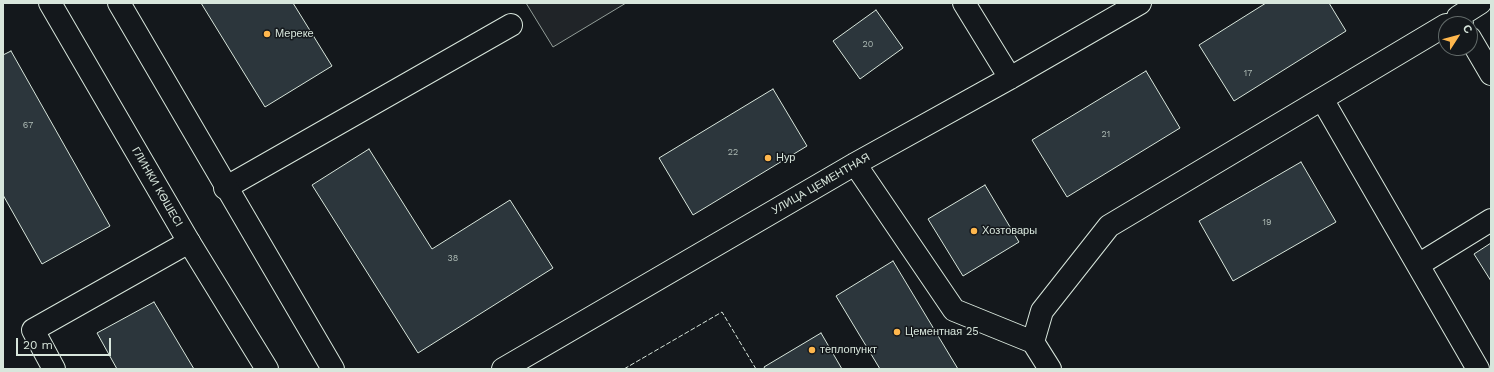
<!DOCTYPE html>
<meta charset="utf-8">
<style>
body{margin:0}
#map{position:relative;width:1494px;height:372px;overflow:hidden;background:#14181c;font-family:"Work Sans",sans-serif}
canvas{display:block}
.frame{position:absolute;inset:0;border:4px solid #d8e6dc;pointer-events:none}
.north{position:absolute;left:1438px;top:16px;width:40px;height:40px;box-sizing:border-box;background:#14181c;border:1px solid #626a69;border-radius:50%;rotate:54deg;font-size:11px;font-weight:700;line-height:16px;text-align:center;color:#d8e6dc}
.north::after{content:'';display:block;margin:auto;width:14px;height:18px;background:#ffb74d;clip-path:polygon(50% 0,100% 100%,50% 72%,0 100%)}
.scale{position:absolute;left:16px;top:338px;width:95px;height:18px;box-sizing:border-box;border:2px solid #d8e6dc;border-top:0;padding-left:5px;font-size:12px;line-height:14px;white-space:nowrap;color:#d8e6dc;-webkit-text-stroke:3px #14181c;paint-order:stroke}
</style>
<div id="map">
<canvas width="1494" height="372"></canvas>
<div class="frame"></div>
<div class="north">С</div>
<div class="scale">20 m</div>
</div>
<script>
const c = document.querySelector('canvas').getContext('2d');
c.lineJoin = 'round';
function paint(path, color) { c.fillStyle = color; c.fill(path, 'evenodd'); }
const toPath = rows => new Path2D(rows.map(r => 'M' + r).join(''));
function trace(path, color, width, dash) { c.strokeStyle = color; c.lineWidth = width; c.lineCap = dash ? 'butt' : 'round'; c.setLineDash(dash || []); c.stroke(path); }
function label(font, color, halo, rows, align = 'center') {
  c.font = font + ' "Work Sans",sans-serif'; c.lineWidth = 3; c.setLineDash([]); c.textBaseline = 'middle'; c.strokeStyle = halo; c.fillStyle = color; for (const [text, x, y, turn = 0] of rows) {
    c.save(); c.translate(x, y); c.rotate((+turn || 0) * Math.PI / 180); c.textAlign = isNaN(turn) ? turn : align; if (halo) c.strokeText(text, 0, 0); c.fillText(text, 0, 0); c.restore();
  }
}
const green = toPath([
 [526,3,626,3,553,47,526,3]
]);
const building = toPath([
 [201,3,293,3,332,66,265,107,201,3],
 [1266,3,1329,3,1346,31,1234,101,1199,45,1266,3],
 [876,10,903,48,860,79,833,41,876,10],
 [11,51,110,226,42,264,3,195,3,55,11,51],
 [1146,71,1180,128,1067,197,1032,140,1146,71],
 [773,89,807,146,693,215,659,158,773,89],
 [369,149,432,249,510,200,553,268,418,353,312,185,369,149],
 [1301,162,1336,222,1233,281,1199,221,1301,162],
 [985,185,1019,242,963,276,928,219,985,185],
 [1491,243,1491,281,1474,254,1491,243],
 [893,261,958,369,880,369,836,296,893,261],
 [154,302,194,369,117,369,97,333,154,302],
 [821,333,842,369,765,369,764,367,821,333]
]);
const minor = toPath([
 [964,3,1010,78],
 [1462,24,1458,17,1480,3],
 [1470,38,1491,74],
 [1322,99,1478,369],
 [855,164,954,310,1033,342,1050,369],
 [225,188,511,25],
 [1418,265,1491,220],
 [1033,342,1042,311,1109,226,1446,25],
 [54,369,33,330,189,242],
 [503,369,855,164,1010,78,1140,3]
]);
const major = toPath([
 [50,3,189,242,267,369],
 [119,3,333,369]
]);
const fence = toPath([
 [624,369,722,312,756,369]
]);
const markers = [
 [267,34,4,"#ffb74d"],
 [768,158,4,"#ffb74d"],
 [974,231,4,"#ffb74d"],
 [897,332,4,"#ffb74d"],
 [812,350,4,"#ffb74d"]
];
const numberNames = [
 ["20",868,44],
 ["17",1248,73],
 ["67",28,125],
 ["21",1106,134],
 ["22",733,152],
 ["19",1267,222],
 ["38",453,258]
];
const poiNames = [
 ["Мереке",275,34],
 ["Нур",776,158],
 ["Хозтовары",982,231],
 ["Цементная 25",905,332],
 ["теплопункт",820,350]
];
const streetNames = [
 ["УЛИЦА ЦЕМЕНТНАЯ",821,184,-30],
 ["ГЛИНКИ КӨШЕСІ",157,187,60]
];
paint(green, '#202428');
trace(green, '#939e99', 1);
paint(building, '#2c363c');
trace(building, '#d8e6dc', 1);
trace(minor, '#d8e6dc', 24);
trace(major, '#d8e6dc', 24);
trace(minor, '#14181c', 22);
trace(major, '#14181c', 22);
trace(fence, '#d8e6dc', 1, [5, 2]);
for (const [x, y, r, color] of markers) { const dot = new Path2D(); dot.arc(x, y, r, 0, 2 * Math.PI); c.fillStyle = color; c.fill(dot); trace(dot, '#14181c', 1.5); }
label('9px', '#adbab4', null, numberNames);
label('11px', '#d8e6dc', '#14181c', poiNames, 'left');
label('11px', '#d8e6dc', '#14181c', streetNames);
</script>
